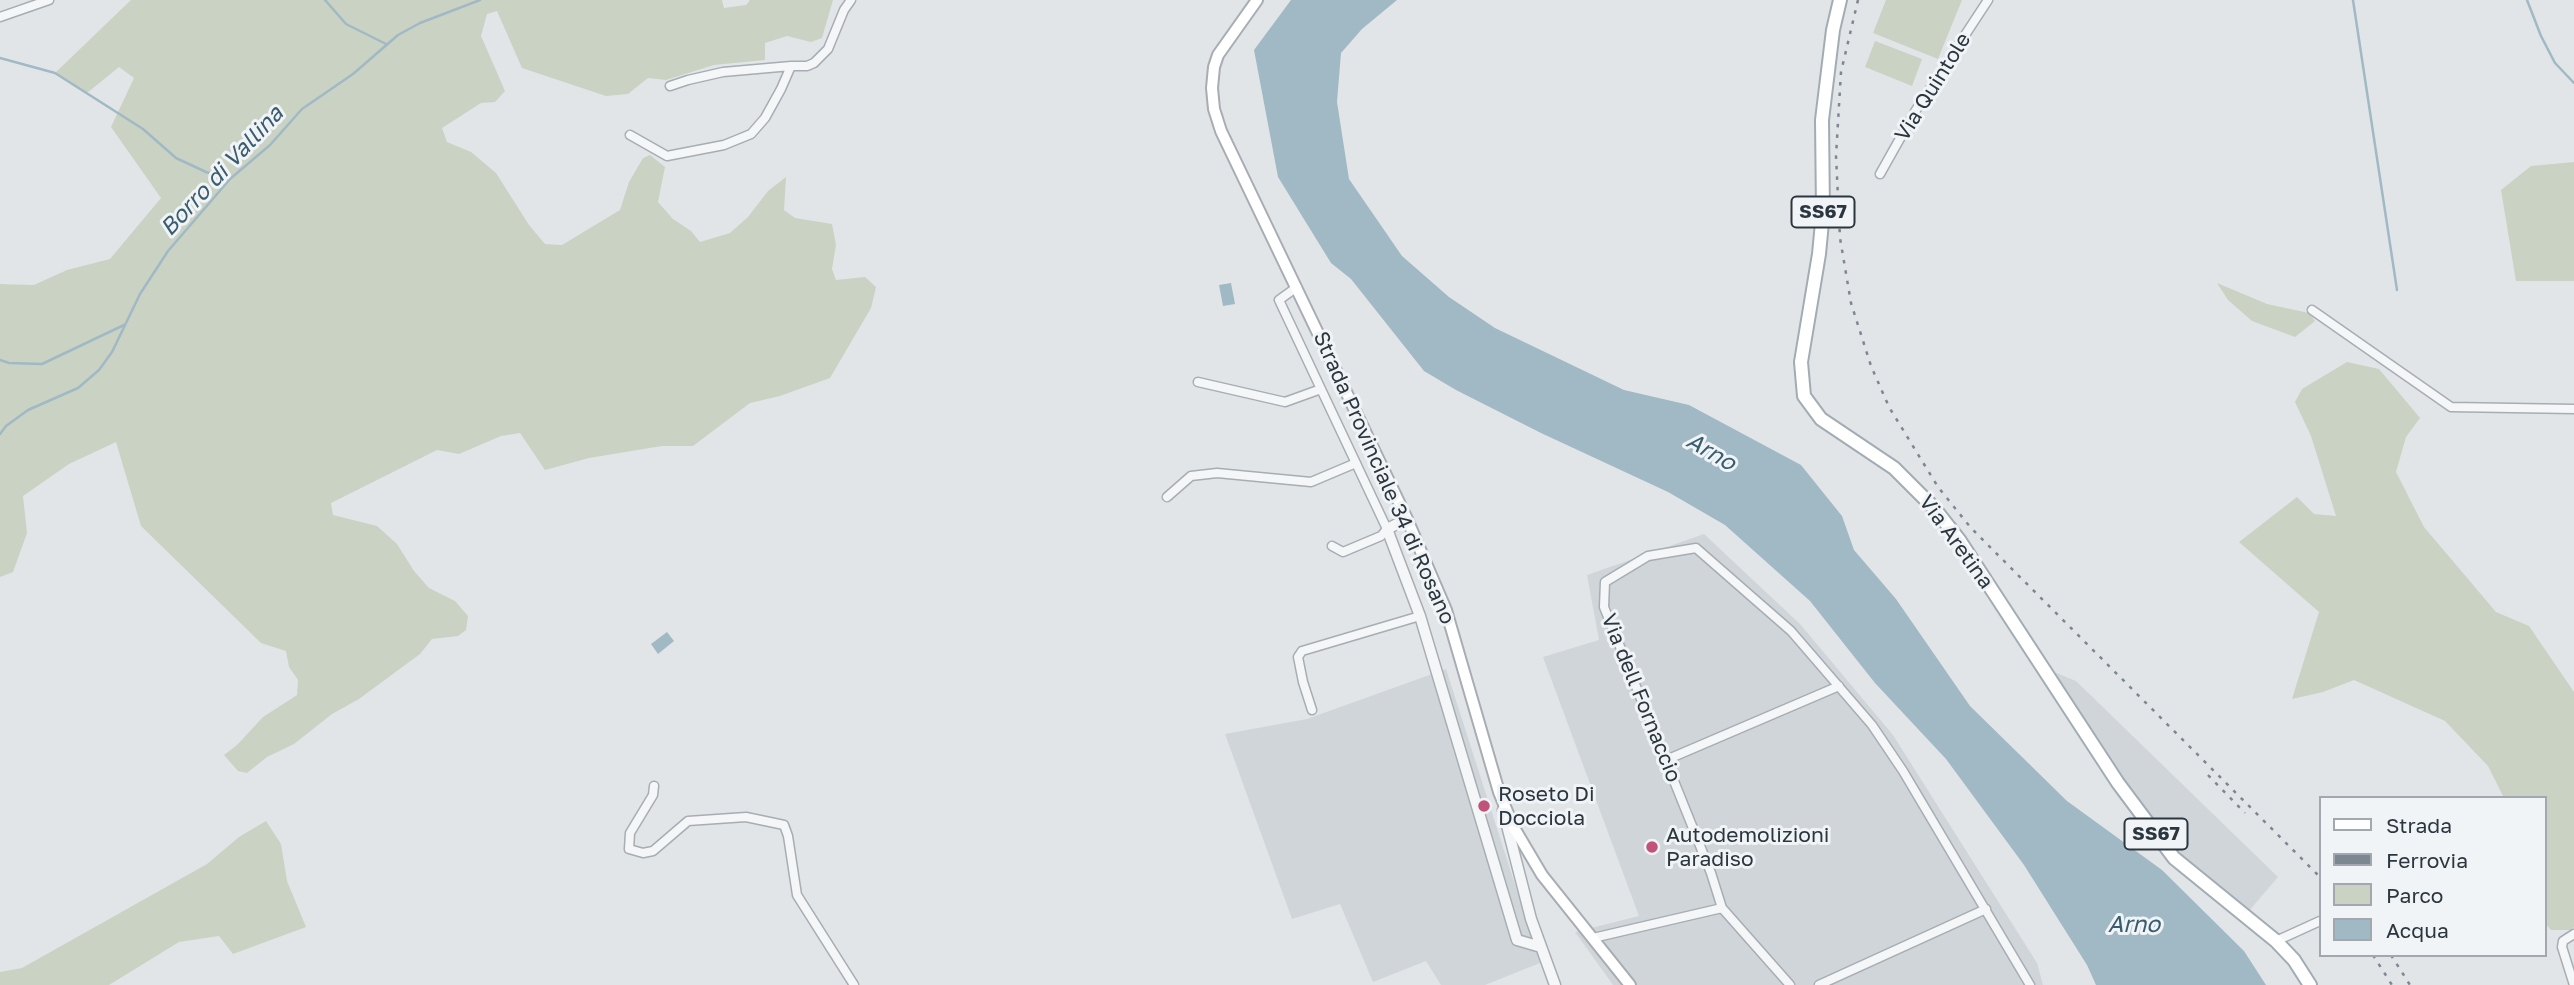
<!DOCTYPE html>
<style>
body{margin:0}
#map{position:relative;width:2574px;height:985px;overflow:hidden;background:#e1e5e8;font-family:"Golos Text",sans-serif}
canvas{display:block}
.legend{position:absolute;left:2319px;top:796px;width:228px;height:161px;box-sizing:border-box;background:#f1f4f6;border:2px solid #a2a8ad;margin:0;padding:9px 12px;list-style:none;font-size:21px;color:#2b363f}
.legend li{display:flex;align-items:center;gap:14px;height:35px}
.legend b{width:35px;border:2px solid #a2a8ad}
</style>
<div id="map">
<canvas width="2574" height="985"></canvas>
<ul class="legend">
<li><b style="height:9px;background:#fff"></b>Strada</li>
<li><b style="height:9px;background:#7c8891"></b>Ferrovia</li>
<li><b style="height:19px;background:#cad2c3"></b>Parco</li>
<li><b style="height:19px;background:#a0b9c5"></b>Acqua</li>
</ul>
</div>
<script>
const c = document.querySelector('canvas').getContext('2d');
c.lineJoin = 'round';
function paint(path, color) { c.fillStyle = color; c.fill(path, 'evenodd'); }
const toPath = rows => new Path2D(rows.map(r => 'M' + r).join(''));
function trace(path, color, width, dash) { c.strokeStyle = color; c.lineWidth = width; c.lineCap = dash ? 'butt' : 'round'; c.setLineDash(dash || []); c.stroke(path); }
function label(font, color, halo, rows, align = 'center') {
  c.font = font + ' "Golos Text",sans-serif'; c.lineWidth = 6; c.setLineDash([]); c.textBaseline = 'middle'; c.strokeStyle = halo; c.fillStyle = color; for (const [text, x, y, turn = 0] of rows) {
    c.save(); c.translate(x, y); c.rotate((+turn || 0) * Math.PI / 180); c.textAlign = isNaN(turn) ? turn : align; if (halo) c.strokeText(text, 0, 0); c.fillText(text, 0, 0); c.restore();
  }
}
const built = toPath([
 [1704,534,1800,624,1893,735,2037,963,2043,985,1613,985,1575,932,1639,916,1543,657,1599,640,1587,575],
 [2032,663,2076,681,2278,877,2242,919,2167,859],
 [1446,669,1540,963,1485,985,1441,985,1426,961,1373,982,1340,904,1292,919,1225,734,1307,719]
]);
const green = toPath([
 [131,0,722,0,724,8,746,5,750,0,833,0,822,38,811,42,787,36,765,43,765,60,714,65,666,80,648,78,628,94,606,96,522,68,497,11,487,14,481,36,505,91,495,102,481,103,442,128,447,142,471,152,496,173,529,225,545,244,562,245,620,210,629,182,643,158,650,155,665,167,658,202,673,219,691,231,700,242,730,233,748,217,768,191,786,177,784,210,795,218,832,224,836,245,832,269,836,280,865,277,876,287,871,308,830,378,780,396,750,403,693,446,662,446,589,458,545,470,520,433,501,436,459,454,437,450,331,503,333,515,377,526,397,544,414,571,429,588,455,601,468,616,466,630,458,636,432,639,420,654,359,699,332,714,294,744,267,757,247,773,238,771,224,755,237,745,263,717,297,695,298,680,289,667,286,651,261,643,141,526,116,442,69,464,23,496,27,533,13,572,0,577,0,284,34,285,67,270,110,259,161,198,111,127,134,78,119,67,87,93,55,73],
 [1886,0,1962,0,1938,59,1873,33],
 [1875,41,1922,59,1912,86,1865,67],
 [2574,162,2574,281,2516,281,2501,190,2531,166],
 [2217,283,2267,304,2309,313,2315,321,2295,337,2252,321,2228,300],
 [2347,362,2379,369,2420,418,2406,437,2396,472,2424,527,2496,612,2529,626,2574,692,2574,927,2571,930,2551,930,2544,922,2544,798,2504,798,2488,766,2445,721,2354,680,2323,692,2292,699,2319,612,2239,542,2297,497,2314,514,2336,516,2311,436,2295,402,2302,389],
 [266,821,281,844,287,881,306,927,233,954,219,936,179,942,109,985,0,985,0,972,22,968,207,864,239,837]
]);
const water = toPath([
 [1291,0,1397,0,1362,29,1341,53,1337,102,1349,179,1402,256,1449,297,1495,328,1624,390,1689,405,1801,465,1842,516,1854,550,1896,599,1970,706,2067,801,2162,870,2244,951,2266,985,2096,985,2087,965,2024,865,1946,759,1875,683,1810,601,1725,525,1668,492,1541,433,1456,390,1424,371,1351,279,1331,263,1278,177,1254,50],
 [1231,283,1235,304,1223,306,1219,285],
 [667,632,674,641,658,654,651,644]
]);
const stream = toPath([
 [325,0,346,24,386,44],
 [2353,0,2397,290],
 [2527,0,2541,36,2555,63,2574,83],
 [0,58,55,73,143,129,176,158,206,172,229,179],
 [0,360,9,363,42,364,124,325],
 [0,434,6,426,28,410,78,388,99,370,112,352,140,294,168,251,230,179,270,145,302,109,353,74,398,35,420,23,480,0]
]);
const minor = toPath([
 [0,17,49,0],
 [670,86,688,80,723,72,791,66],
 [630,135,667,156,724,145,751,134,765,118,781,89,791,66,807,66,814,63,828,49,844,10,851,0],
 [1880,174,1916,110,1988,0],
 [1297,287,1279,300,1387,529,1381,536,1343,552,1332,546],
 [2312,310,2451,407,2574,409],
 [1198,382,1285,402,1321,389],
 [1167,497,1191,476,1217,473,1311,482,1356,463],
 [1312,710,1303,682,1298,657,1302,651,1420,616],
 [1666,760,1839,686],
 [654,786,653,795,630,833,629,849,643,853,653,851,688,821,746,817,784,825,788,836,797,895,854,985],
 [2574,934,2563,941,2562,947,2574,985],
 [1593,938,1722,908],
 [2276,941,2320,921],
 [1790,985,1722,908,1711,873,1604,607,1605,582,1648,556,1696,548,1791,631,1872,725,1903,771,2030,985],
 [1819,985,1986,909]
]);
const tertiary = toPath([
 [1407,519,1387,529,1420,616,1517,940,1541,947],
 [1503,810,1531,919,1555,985]
]);
const secondary = toPath([
 [1257,0,1218,55,1214,67,1212,88,1214,109,1221,131,1407,519,1446,610,1499,792,1513,826,1542,875,1630,985]
]);
const primary = toPath([
 [1840,0,1833,30,1822,120,1823,212,1819,254,1801,362,1804,396,1821,419,1894,468,1934,508,1960,541,2118,783,2174,858,2276,941,2294,960,2310,985]
]);
const rail = toPath([
 [1858,0,1841,72,1836,156,1840,238,1851,303,1871,366,1889,407,1938,487,1971,528,2320,877],
 [2208,775,2245,813],
 [2373,955,2392,985],
 [2391,955,2410,985]
]);
const markers = [
 [1484,806,7,"#c15279"],
 [1652,847,7,"#c15279"]
];
const shields = [
 [1823,212,63],
 [2156,834,63]
];
const shieldNames = [
 ["SS67",1823,212],
 ["SS67",2156,834]
];
const streetNames = [
 ["Via Quintole",1933,87,-58],
 ["Strada Provinciale 34 di Rosano",1384,478,66],
 ["Via Aretina",1956,542,54],
 ["Via dell Fornaccio",1641,698,68]
];
const poiNames = [
 ["Roseto Di",1498,794],
 ["Docciola",1498,818],
 ["Autodemolizioni",1666,835],
 ["Paradiso",1666,859]
];
const waterNames = [
 ["Borro di Vallina",222,171,-47],
 ["Arno",1711,452,30],
 ["Arno",2134,925]
];
paint(built, '#d0d5da');
paint(green, '#cad2c3');
paint(water, '#a0b9c5');
trace(stream, '#a0b9c5', 2.5);
trace(minor, '#a7adb2', 11);
trace(tertiary, '#a7adb2', 13);
trace(secondary, '#a7adb2', 14);
trace(primary, '#a2acb3', 16);
trace(minor, '#f4f6f7', 8);
trace(tertiary, '#f4f6f7', 10);
trace(secondary, '#fff', 10);
trace(primary, '#fff', 12);
trace(rail, '#7c8891', 2.5, [3.5, 7]);
for (const [x, y, r, color] of markers) { const dot = new Path2D(); dot.arc(x, y, r, 0, 2 * Math.PI); c.fillStyle = color; c.fill(dot); trace(dot, '#f1f4f6', 2.5); }
for (const [x, y, w] of shields) { const box = new Path2D(); box.roundRect(x - w / 2, y - 15.5, w, 31, 5); c.fillStyle = '#f1f4f6'; c.fill(box); trace(box, '#2b363f', 2); }
label('bold 19px', '#2b363f', null, shieldNames);
label('21px', '#2b363f', '#f1f4f6', streetNames);
label('21px', '#2b363f', '#f1f4f6', poiNames, 'left');
label('italic 23px', '#395c6f', '#f1f4f6', waterNames);
</script>
